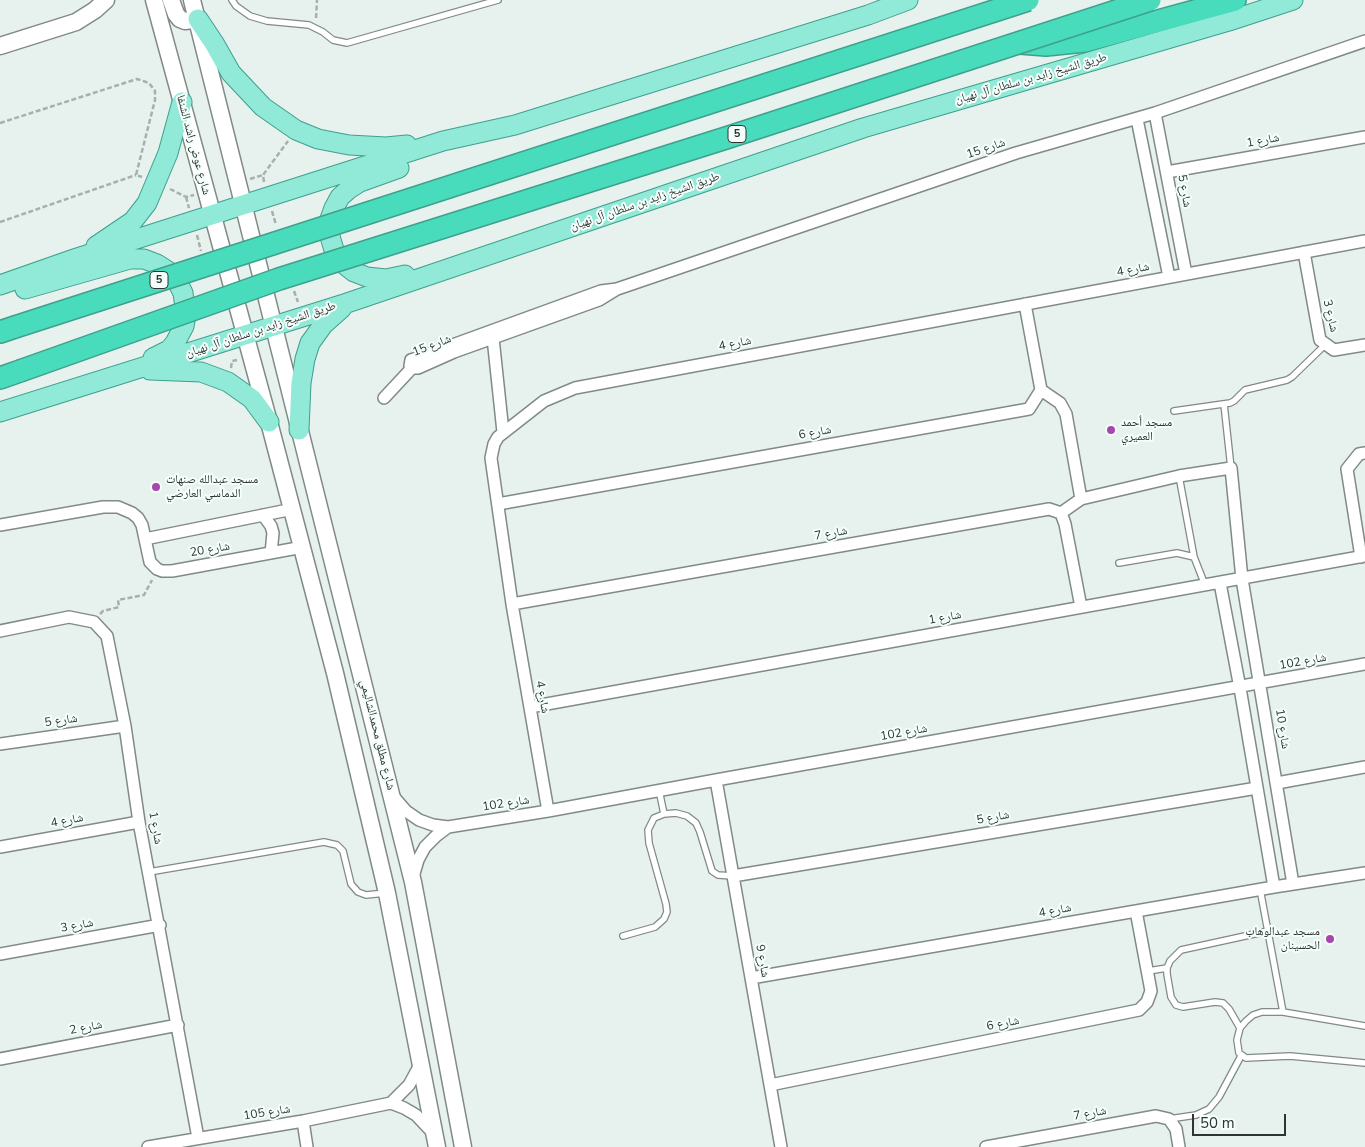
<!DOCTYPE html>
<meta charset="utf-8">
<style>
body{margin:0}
#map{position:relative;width:1365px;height:1147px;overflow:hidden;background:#e7f1ee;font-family:"Nunito Sans",sans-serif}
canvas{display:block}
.scale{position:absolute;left:1192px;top:1114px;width:94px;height:22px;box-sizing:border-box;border:2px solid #2f3332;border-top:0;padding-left:6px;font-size:15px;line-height:18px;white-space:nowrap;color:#2f3332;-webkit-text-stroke:4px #f4fefb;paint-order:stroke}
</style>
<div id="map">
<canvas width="1365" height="1147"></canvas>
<div class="scale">50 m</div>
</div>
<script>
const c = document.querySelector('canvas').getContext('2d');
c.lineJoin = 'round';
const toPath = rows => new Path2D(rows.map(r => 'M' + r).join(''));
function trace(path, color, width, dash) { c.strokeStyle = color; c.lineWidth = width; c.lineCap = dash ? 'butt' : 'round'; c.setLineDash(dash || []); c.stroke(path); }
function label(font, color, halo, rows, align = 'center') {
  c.font = font + ' "Nunito Sans","Noto Naskh Arabic",sans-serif'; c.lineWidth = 4; c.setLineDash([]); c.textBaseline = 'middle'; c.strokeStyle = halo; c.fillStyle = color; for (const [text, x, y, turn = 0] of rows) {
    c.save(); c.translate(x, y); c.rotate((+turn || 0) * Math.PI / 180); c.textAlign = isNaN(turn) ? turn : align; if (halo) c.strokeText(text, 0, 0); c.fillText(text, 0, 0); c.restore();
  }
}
const path = toPath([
 [316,18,317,0],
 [0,123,137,79,149,83,155,91,155,100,136,175,142,177],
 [250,179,263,175],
 [264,182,263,175,288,141],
 [170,189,186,197,194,195],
 [186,197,189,208],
 [272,211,276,225],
 [0,222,136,175],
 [197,235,201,251],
 [294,291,298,302],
 [231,368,232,361,237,360],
 [100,614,103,611,119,607,118,600,144,595,152,580]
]);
const lane = toPath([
 [232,0,236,6,250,16,267,21,309,25,323,32,333,40,347,43,498,0],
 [1224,404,1231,468],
 [1174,411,1230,403,1234,401,1245,390,1287,380,1292,377,1326,344],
 [1179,476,1194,557],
 [1119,563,1177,553,1194,557,1205,585],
 [659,790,664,814],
 [149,872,324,842,337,845,343,851,351,884,358,892,366,895,386,893],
 [1260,889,1283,1012],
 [623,936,655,927,664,919,667,912,666,904,649,843,648,830,654,818,664,814,676,813,687,816,696,823,700,832,712,871,718,875,733,876],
 [1148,971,1167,968],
 [1365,1026,1283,1012,1262,1012,1253,1015,1246,1021,1240,1028,1237,1040,1239,1053,1246,1058,1290,1056,1365,1063],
 [1240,1028,1229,1009,1223,1003,1215,1002,1183,1007,1176,1005,1171,997,1167,974,1167,968,1170,961,1181,950,1268,931],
 [1169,1119,1196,1115,1209,1109,1219,1097,1241,1056]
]);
const street = toPath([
 [1155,113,1186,274],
 [1137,119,1169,277],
 [1167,172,1365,137],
 [1304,252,1320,340,1334,350,1365,345],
 [617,289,1016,153,1155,113,1365,41],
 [617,289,599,300,454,352,418,368,412,368,410,366,411,360,414,359,601,291,617,289],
 [493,338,503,432],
 [1041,390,1060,403,1066,414,1081,499],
 [384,398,412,368],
 [498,504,1029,409,1041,390,1025,304],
 [1061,513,1081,499,1179,476,1231,468,1242,579,1293,884],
 [263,515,271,526,273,533,271,553],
 [0,525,103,507,118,507,132,513,138,518,142,525,150,562,157,569,162,571,172,571,303,547],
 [145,539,293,509],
 [1361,557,1347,469,1359,454,1365,453],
 [1220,583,1240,688,1274,887],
 [512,604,1049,509,1061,513,1065,524,1081,607],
 [0,631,69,617,94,622,107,636,125,726,139,822,198,1138],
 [530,707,1365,556],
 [0,744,125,726],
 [716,780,781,1147],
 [1277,783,1365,767],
 [394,797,406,811,419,820,433,825,448,827,548,811,716,780,1365,664],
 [548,811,512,604,491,458,494,444,498,437,544,401,575,388,1365,241],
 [0,847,139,822],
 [733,876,1257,788],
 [413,877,418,860,425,847,436,836,448,827],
 [0,954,160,925],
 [751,978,1274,887,1365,873],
 [0,1059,178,1025],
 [770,1085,1139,1010,1147,1002,1151,991,1136,911],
 [391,1103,404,1108,416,1115,433,1133],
 [303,1121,307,1147],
 [148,1147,303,1121,391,1103,409,1085,421,1063],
 [986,1147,1156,1116,1169,1119,1176,1129,1179,1147]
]);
const secondary = toPath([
 [154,0,269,422,335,673,387,893,437,1147],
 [171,0,176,14,180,19,185,21,198,19],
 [192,0,413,882,463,1147],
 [0,46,76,22,95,10,106,0]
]);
const primary = toPath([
 [198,19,214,43,231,73,263,107,296,130,318,139,349,145,386,147,407,145],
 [399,168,360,182,349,189,340,197,334,208,330,219,329,233,334,250,344,264,354,272,367,277,386,279,405,275],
 [96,246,133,221,147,203,168,153,182,102],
 [0,285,77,258,443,141,515,125,868,15,908,0],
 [25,289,130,259,144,259,157,264,168,271,177,281,183,293,186,315,184,326,175,343,169,350,153,358],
 [150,370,201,372,228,382,252,399,269,422],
 [0,412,347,303,863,128,1229,21,1293,0],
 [299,430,301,383,305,359,310,343,323,325,342,308]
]);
const highway = toPath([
 [1020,43,1046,45,1085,41,1235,0],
 [0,332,15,327],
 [0,378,20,371]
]);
const highwayBridge = toPath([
 [15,327,1028,0],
 [20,371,279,279,726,138,1150,0]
]);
const markers = [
 [1111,430,5,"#a846ad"],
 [156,487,5,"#a846ad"],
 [1330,939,5,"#a846ad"]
];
const shields = [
 [737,134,18],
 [159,280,18]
];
const shieldNames = [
 ["5",737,134],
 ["5",159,280]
];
const streetNames = [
 ["طريق الشيخ زايد بن سلطان آل نهيان",1031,79,-16],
 ["شارع 1",1263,141,-10],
 ["شارع عوض راشد الشنفا",193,145,75],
 ["شارع 15",986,149,-19],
 ["شارع 5",1184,191,80],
 ["طريق الشيخ زايد بن سلطان آل نهيان",645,202,-19],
 ["شارع 4",1133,270,-10],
 ["شارع 3",1330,316,77],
 ["طريق الشيخ زايد بن سلطان آل نهيان",261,330,-18],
 ["شارع 4",735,344,-11],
 ["شارع 15",432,346,-21],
 ["شارع 6",815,433,-10],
 ["شارع 7",831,534,-10],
 ["شارع 20",210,550,-10],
 ["شارع 1",945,618,-10],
 ["شارع 102",1303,662,-10],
 ["شارع 4",542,697,80],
 ["شارع 5",61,721,-8],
 ["شارع 10",1282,729,81],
 ["شارع 102",904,733,-10],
 ["شارع مطلق محمدالشاليمي",377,735,76],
 ["شارع 102",506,804,-9],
 ["شارع 5",993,818,-10],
 ["شارع 4",67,821,-10],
 ["شارع 1",155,828,80],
 ["شارع 4",1055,911,-10],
 ["شارع 3",77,926,-10],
 ["شارع 9",762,961,80],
 ["شارع 6",1003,1024,-11],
 ["شارع 2",86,1028,-11],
 ["شارع 105",267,1113,-9],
 ["شارع 7",1090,1114,-10]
];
const poiNames = [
 ["مسجد أحمد",1121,423],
 ["العميري",1121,437],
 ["مسجد عبدالله صنهات",166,480],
 ["الدماسي العارضي",166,494],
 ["مسجد عبدالوهاب",1320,932,"right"],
 ["الحسينان",1320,946,"right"]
];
trace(lane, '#818a87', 8);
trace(street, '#818a87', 14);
trace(secondary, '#818a87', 19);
trace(primary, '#3fa08c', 21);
trace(highway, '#3fa08c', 24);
trace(path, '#a8b0ae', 2.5, [5, 2.5]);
trace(lane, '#fff', 5.5);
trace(street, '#fff', 11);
trace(secondary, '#fff', 16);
trace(primary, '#91e9d7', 19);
trace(highway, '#48dbbc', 21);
trace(highwayBridge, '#3fa08c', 24, []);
trace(highwayBridge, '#48dbbc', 21);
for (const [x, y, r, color] of markers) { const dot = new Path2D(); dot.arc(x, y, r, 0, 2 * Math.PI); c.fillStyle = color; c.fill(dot); trace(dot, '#f4fefb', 2); }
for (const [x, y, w] of shields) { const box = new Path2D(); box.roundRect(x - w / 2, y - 8.5, w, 17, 4); c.fillStyle = '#f4fefb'; c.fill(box); trace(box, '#2f3332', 1); }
label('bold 11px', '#2f3332', null, shieldNames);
label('12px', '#2f3332', '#f4fefb', streetNames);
label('12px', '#2f3332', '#f4fefb', poiNames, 'left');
</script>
